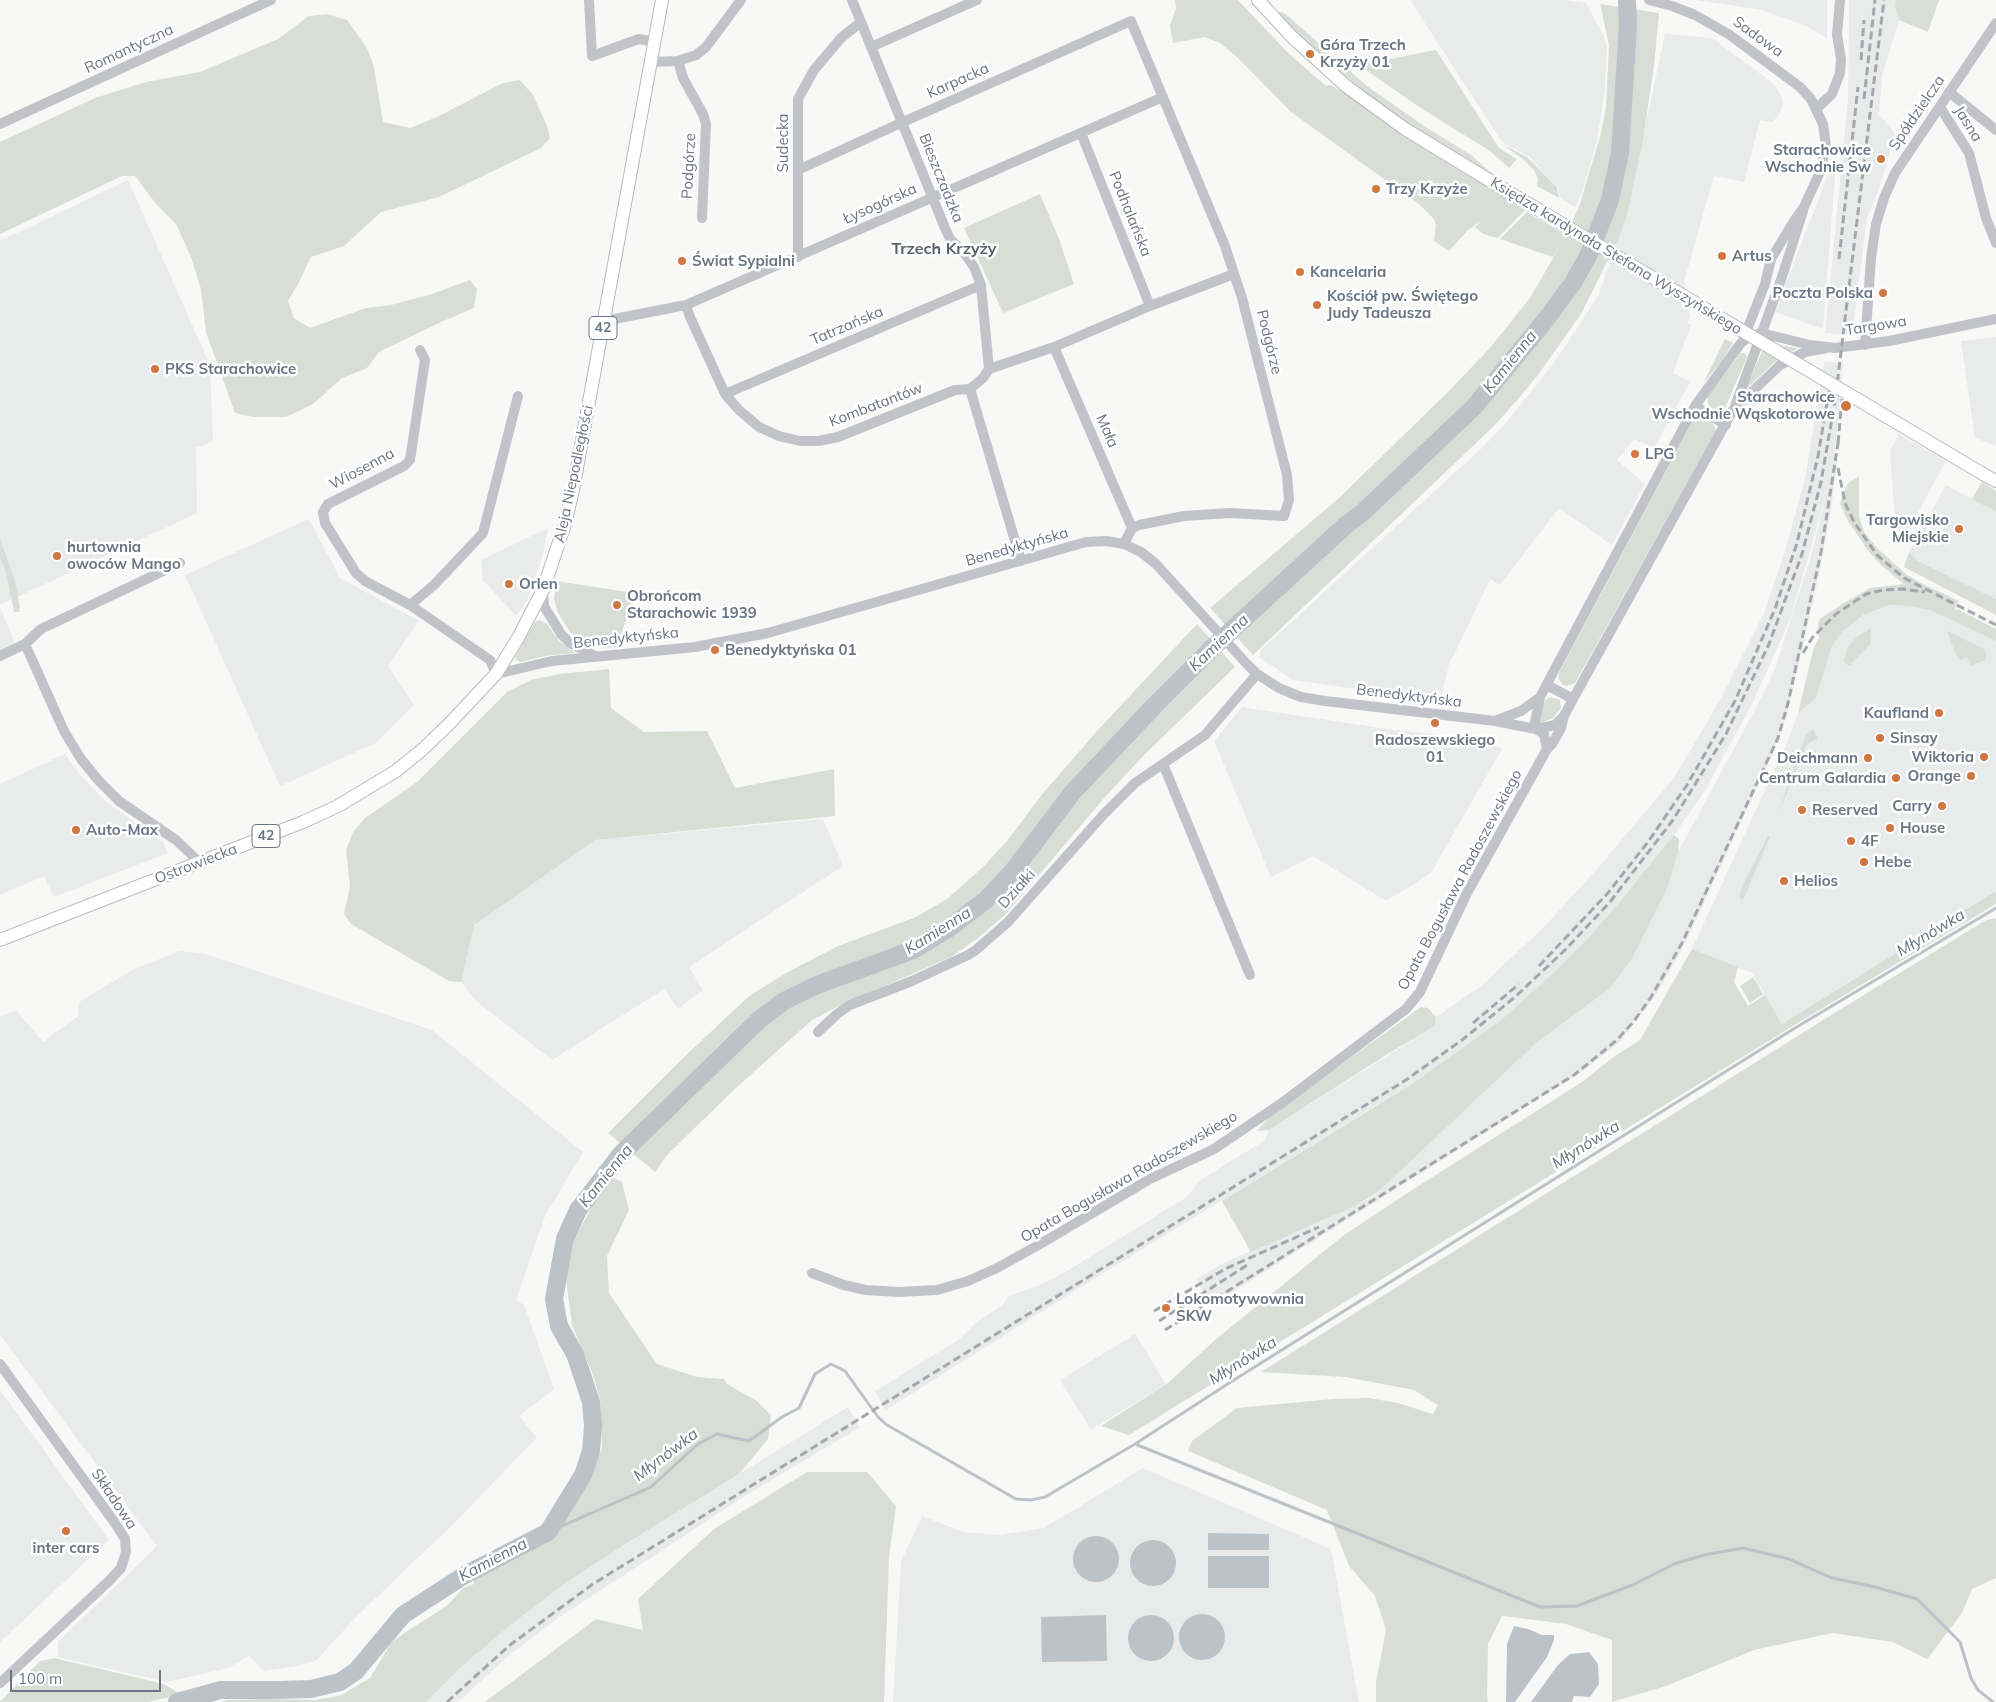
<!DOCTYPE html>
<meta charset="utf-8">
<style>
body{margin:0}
#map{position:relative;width:1996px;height:1702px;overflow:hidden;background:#f8f9f7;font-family:Mulish,sans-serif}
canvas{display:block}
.scale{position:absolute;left:10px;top:1670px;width:151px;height:22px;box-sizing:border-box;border:2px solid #6b7584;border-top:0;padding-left:6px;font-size:15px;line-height:18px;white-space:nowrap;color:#6b7584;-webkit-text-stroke:4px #fff;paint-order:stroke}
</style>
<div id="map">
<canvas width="1996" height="1702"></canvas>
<div class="scale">100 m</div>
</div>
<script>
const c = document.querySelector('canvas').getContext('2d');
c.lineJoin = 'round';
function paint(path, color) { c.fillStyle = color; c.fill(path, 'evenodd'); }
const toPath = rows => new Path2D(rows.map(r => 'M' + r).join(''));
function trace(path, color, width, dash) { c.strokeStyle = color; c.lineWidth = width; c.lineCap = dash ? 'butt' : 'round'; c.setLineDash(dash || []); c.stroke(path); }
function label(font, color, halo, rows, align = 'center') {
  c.font = font + ' Mulish,sans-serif'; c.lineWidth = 5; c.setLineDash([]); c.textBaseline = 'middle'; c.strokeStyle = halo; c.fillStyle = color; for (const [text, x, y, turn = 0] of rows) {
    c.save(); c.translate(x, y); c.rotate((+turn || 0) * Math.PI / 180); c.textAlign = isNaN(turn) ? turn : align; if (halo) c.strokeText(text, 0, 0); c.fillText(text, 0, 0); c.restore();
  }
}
const built = toPath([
 [1410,0,1563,0,1586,3,1601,30,1607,46,1605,88,1597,140,1582,193,1575,207,1560,198,1558,187,1528,156,1502,142],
 [1696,0,1827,0,1827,38,1806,26,1762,10],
 [1849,0,1896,0,1895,6,1899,20,1882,76,1879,114,1895,134,1881,183,1867,219,1852,335,1825,333,1848,100],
 [1665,34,1712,38,1770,81,1778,90,1783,101,1781,111,1773,122,1760,120,1744,182,1714,176,1684,282,1690,317,1687,323,1691,325,1690,328,1673,373,1690,382,1654,448,1634,439,1617,460,1645,484,1612,545,1559,508,1500,585,1490,579,1453,657,1450,660,1440,701,1293,680,1259,657,1261,650,1484,446,1506,423,1556,360,1598,296,1626,217],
 [1837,151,1823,329,1775,312],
 [128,180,210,365,213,441,196,448,197,513,0,605,0,241],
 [1996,337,1996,446,1975,438,1961,341],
 [1824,362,1843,363,1836,443,1830,479,1834,455,1838,456,1831,510,1819,575,1787,715,1771,757,1685,944,1654,998,1620,1042,1583,1071,1212,1305,1196,1279,1227,1261,1316,1224,1368,1199,1379,1191,1535,1044,1609,989,1667,889,1678,852,1756,708,1775,669,1812,552,1827,491,1791,617,1752,704,1704,792,1667,845,1619,903,1586,941,1550,976,1500,1021,1412,1084,1092,1280,886,1410,875,1391,958,1340,976,1323,1003,1304,1009,1296,1040,1285,1067,1271,1187,1197,1200,1180,1264,1141,1269,1130,1435,1026,1436,1017,1480,987,1543,928,1598,868,1671,781,1687,756,1720,700,1764,613,1784,554,1805,479],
 [1899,434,1946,461,1902,541,1896,537,1890,451],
 [1946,485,1996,512,1996,599,1918,561,1909,552],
 [309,519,340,578,419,621,388,666,414,705,376,743,280,786,185,575],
 [548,528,543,554,527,601,516,616,483,580,481,560],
 [1889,605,1910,606,1932,611,1996,641,1996,892,1989,895,1782,1024,1752,973,1692,949,1788,740,1798,713,1816,698,1832,646,1842,632,1863,615],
 [0,607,15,643,0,651],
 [1242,707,1387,729,1479,739,1502,749,1431,873,1386,901,1313,856,1271,877,1214,741],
 [65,754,82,777,106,802,163,842,168,853,54,897,44,876,0,895,0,784],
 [823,819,843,866,689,967,703,990,678,1009,664,989,552,1060,475,1000,461,982,474,923,595,840],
 [180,951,205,954,233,963,432,1030,583,1152,545,1216,516,1300,524,1305,554,1389,519,1416,537,1438,448,1529,355,1618,317,1660,297,1666,263,1671,249,1656,228,1668,167,1682,58,1657,58,1642,157,1546,0,1335,0,1017,16,1010,43,1042,78,1016,79,1002,134,969],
 [1135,1334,1166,1384,1091,1430,1060,1380],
 [0,1390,109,1540,0,1642],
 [848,1407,860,1427,750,1493,558,1618,512,1653,458,1702,426,1702,462,1666,508,1627,567,1582,627,1543],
 [1143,1468,1331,1549,1359,1702,893,1702,901,1562,922,1516,963,1532,999,1535,1044,1528]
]);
const green = toPath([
 [1175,0,1238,0,1287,52,1326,86,1330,85,1354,98,1524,210,1524,211,1498,238,1483,234,1475,227,1481,221,1468,230,1449,251,1434,241,1436,226,1434,219,1419,204,1291,112,1238,58,1220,43,1205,37,1173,43,1170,26,1176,8],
 [1896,0,1939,0,1928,32,1899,20,1895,6],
 [1600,4,1659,13,1654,66,1643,140,1627,215,1619,238,1581,314,1538,375,1519,398,1494,426,1253,655,1210,608,1339,498,1448,392,1489,349,1530,298,1564,239,1566,236,1553,257,1500,239,1527,212,1566,235,1579,207,1601,133,1606,107,1609,45],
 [1277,12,1282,12,1288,16,1367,86,1424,126,1471,155,1501,181,1415,128,1385,108,1311,48],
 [327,14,347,20,367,48,374,67,383,122,410,128,437,117,503,83,520,80,533,95,547,126,550,138,541,148,439,197,381,212,344,246,311,257,298,284,288,301,294,318,310,328,366,308,391,305,432,294,470,280,477,289,474,308,441,322,379,352,367,368,342,378,313,404,286,417,253,417,235,413,206,332,201,289,191,257,176,224,156,204,135,176,122,176,0,234,0,142,95,98,146,82,200,72,278,39,309,16],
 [1436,50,1499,148,1517,159,1509,168,1490,151,1419,107,1359,65],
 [1502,144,1527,157,1557,187,1559,198,1537,186,1538,179,1534,170,1524,160],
 [1040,194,1059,239,1074,284,1003,313,964,228],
 [1725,339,1733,343,1721,362,1704,382],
 [1770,344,1798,348,1776,361,1746,389,1763,349],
 [1741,353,1745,353,1747,357,1725,408,1721,412,1715,412,1708,405,1708,396],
 [1702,417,1712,421,1716,431,1575,683,1567,686,1563,685,1558,678,1559,673,1693,421],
 [1859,476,1859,517,1864,532,1878,549,1907,575,1923,584,1959,601,1954,611,1957,609,1996,629,1996,641,1932,611,1910,606,1889,605,1863,615,1842,632,1832,646,1816,698,1798,713,1814,647,1819,638,1818,623,1821,618,1844,603,1870,588,1904,584,1881,565,1869,552,1848,521,1840,504,1847,484],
 [1982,482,1996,491,1996,512,1972,499],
 [0,539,15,581,20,608,19,612,14,612,6,572,0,558],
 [1909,552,1918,561,1996,599,1996,615,1904,567],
 [556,581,635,593,617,647,603,648,593,645,580,640,570,632,558,613,554,599],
 [539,620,547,624,559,641,575,653,545,656,521,662,516,660,515,657,535,622],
 [1197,624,1235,667,1145,754,1105,797,1005,915,978,938,951,957,845,1003,812,1020,738,1086,666,1156,655,1172,608,1133,681,1060,749,996,788,972,838,946,916,917,947,899,982,868,1007,841,1044,792,1097,731],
 [1871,628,1870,645,1850,665,1848,665,1844,662,1847,648,1856,638],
 [1947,631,1984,649,1987,655,1985,660,1970,666,1967,657,1960,660,1955,652],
 [609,669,611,708,644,732,707,731,735,788,834,769,835,816,595,840,474,925,461,982,449,981,351,924,344,914,350,886,346,850,353,832,365,818,417,782,507,692,531,680,560,674],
 [1550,697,1560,700,1561,708,1553,718,1540,723,1538,720,1545,701],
 [1813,729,1818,739,1810,742,1806,746,1778,814,1806,735],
 [1674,835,1679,839,1678,852,1667,889,1631,960,1609,989,1535,1044,1379,1191,1353,1207,1251,1252,1222,1201,1412,1084,1500,1021,1550,976,1586,941,1619,903],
 [1768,836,1770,836,1743,900,1741,899,1740,896,1741,889],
 [1996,892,1996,904,1801,1021,1129,1435,1101,1426,1168,1383,1215,1340,1344,1235,1423,1183,1582,1082,1612,1058,1640,1040,1692,949,1738,967,1734,982,1748,1006,1765,995,1782,1024,1989,895],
 [1996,918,1996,1578,1972,1589,1962,1613,1927,1659,1893,1642,1832,1633,1754,1650,1666,1686,1612,1702,1612,1640,1566,1624,1502,1616,1488,1644,1487,1696,1488,1702,1376,1702,1376,1682,1386,1630,1375,1596,1349,1566,1327,1510,1188,1451,1192,1441,1237,1408,1333,1399,1369,1398,1398,1403,1433,1414,1438,1405,1414,1390,1345,1377,1261,1372,1828,1017,1986,920],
 [1753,977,1763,994,1750,1003,1740,986],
 [1421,1007,1428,1008,1436,1017,1435,1026,1386,1055,1269,1130,1257,1131,1271,1115],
 [612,1177,622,1182,629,1210,607,1256,609,1293,657,1364,697,1377,724,1379,727,1384,757,1401,771,1415,768,1439,739,1474,627,1543,567,1582,508,1627,462,1666,426,1702,221,1702,228,1700,263,1699,316,1700,341,1695,370,1678,391,1643,410,1629,447,1606,463,1588,474,1584,474,1579,545,1543,573,1507,602,1449,600,1399,592,1372,572,1325,566,1279,575,1238,596,1199],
 [807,1472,867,1472,896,1506,889,1557,884,1702,485,1702,596,1619,643,1630,638,1599,714,1529],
 [54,1658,164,1684,177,1692,170,1697,148,1702,0,1702,40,1661]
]);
const water = toPath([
 [1208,1533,1269,1534,1269,1550,1208,1550],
 '1073 1559a23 23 0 1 1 46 0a23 23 0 1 1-46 0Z',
 '1130 1563a23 23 0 1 1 46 0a23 23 0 1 1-46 0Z',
 [1208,1556,1269,1556,1269,1588,1208,1588],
 '1179 1637a23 23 0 1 1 46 0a23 23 0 1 1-46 0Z',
 [1106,1615,1107,1661,1042,1662,1041,1617],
 '1128 1638a23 23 0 1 1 46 0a23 23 0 1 1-46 0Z',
 [1514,1626,1528,1629,1542,1635,1554,1635,1554,1640,1547,1657,1515,1702,1506,1702,1507,1644],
 [1589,1652,1598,1664,1599,1684,1590,1697,1574,1696,1572,1702,1531,1702,1558,1665,1570,1654]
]);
const stream = toPath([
 [1135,1444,1540,1607,1577,1606,1635,1584,1674,1564,1704,1555,1743,1548,1789,1559,1832,1578,1875,1587,1917,1599,1960,1642,1971,1678,1978,1690,1993,1702],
 [548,1532,651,1487,698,1444,717,1434,749,1441,782,1417,799,1408,815,1374,831,1364,845,1371,878,1417,887,1425,1016,1499,1031,1500,1045,1497,1135,1444,1226,1385,1795,1028,1996,908]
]);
const river = toPath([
 [177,1702,221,1690,280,1690,311,1689,340,1682,356,1671,403,1615,463,1576,548,1532,583,1475,591,1451,593,1426,591,1402,575,1354,559,1326,554,1299,565,1239,578,1210,621,1154,759,1020,784,1001,817,985,913,950,948,929,986,900,1013,871,1072,793,1155,705,1210,650,1346,525,1362,513,1474,407,1544,322,1573,283,1589,254,1610,200,1620,153,1628,25,1627,0]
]);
const minor = toPath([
 [589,0,592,56,639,39,655,42],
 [852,0,945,228,950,239,965,254,974,267,981,285,989,369,983,378,970,389],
 [1649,0,1672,6,1695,15,1730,35,1800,87,1811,99,1823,124,1826,146,1820,172,1804,207,1794,221,1771,259,1765,284,1743,340],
 [871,47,977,0],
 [678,61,683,78,703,114,706,124,702,218],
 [651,62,678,61,696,55,706,47,741,0],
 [1949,92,1996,130],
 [1940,107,1969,153,1986,218,1996,243],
 [1817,108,1832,94,1840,73,1841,59,1837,35,1840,0],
 [0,124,271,0],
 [1081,133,1150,306],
 [798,170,903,122,1131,21,1225,246,1242,298,1287,475,1289,500,1284,516,1230,513,1184,516,1139,525,1132,528,1124,544],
 [798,257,798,99,814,70,841,38,861,22],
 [686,305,690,317,725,394,739,410,759,427,779,436,800,441,818,441,838,437,955,390,970,389],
 [604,321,686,305,1163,97],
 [1865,345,1871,258,1876,224,1884,198,1895,173,1996,23],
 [1054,347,1132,528],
 [989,369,1054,347,1150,306,1234,274],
 [970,389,1021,561],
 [725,394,981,285],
 [518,396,483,533,434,585,410,605,490,660,496,674,552,661,695,647,768,633,1086,542,1106,541,1124,544,1141,552,1156,564,1246,663,1257,674,1279,688,1301,697,1325,701,1495,721,1536,729,1555,725,1564,716],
 [1695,406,1726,425],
 [1734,409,1781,280,1803,211],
 [543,590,544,606,561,634,570,643,595,656],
 [410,605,365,581,356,573,325,523,323,512,328,504,404,466,410,460,425,360,420,350],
 [25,644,64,731,81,759,99,781,119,801,176,840,199,862],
 [0,656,25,644,41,629,180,563],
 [1547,685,1573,699],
 [1540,697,1535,722,1536,729,1544,734,1547,749],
 [1495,721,1521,711,1540,697,1695,406,1741,343,1750,336,1761,333,1810,345,1835,348,1889,341,1996,319],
 [1163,764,1250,975],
 [818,1032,837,1014,850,1005,912,981,968,955,976,950,1008,922,1104,814,1135,783,1205,735,1257,674],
 [812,1273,844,1285,866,1290,899,1292,937,1290,968,1281,997,1268,1042,1243,1150,1179,1214,1149,1282,1103,1406,1009,1420,992,1467,893,1547,749,1552,744,1561,728,1564,716,1573,699,1733,410,1780,365,1805,352,1827,348],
 [0,1364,115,1523,125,1539,126,1552,121,1568,110,1580,0,1683]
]);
const major = toPath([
 [1258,0,1291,36,1346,86,1405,129,1502,188],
 [1983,474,1996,481],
 [0,940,303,822,338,806,396,771,423,749,449,724,496,674,518,638,543,590,565,524,573,490,662,0]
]);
const rail = toPath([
 [1861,60,1864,20],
 [1864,99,1875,0],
 [1839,259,1858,87],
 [1838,443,1842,399],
 [1838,468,1845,503,1854,522,1877,555,1904,578,1996,625],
 [1803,653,1812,638,1836,614,1866,594,1883,590,1903,589,1925,592],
 [1539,966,1607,894,1648,842,1687,785,1735,701,1775,609,1797,543,1818,456,1830,385],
 [1473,1023,1519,984],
 [1154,1311,1225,1269,1319,1227],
 [1159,1321,1249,1264],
 [1165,1330,1574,1075,1617,1040,1634,1021,1651,997,1682,943,1778,738,1788,703,1821,552,1839,437],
 [447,1702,510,1645,593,1584,1406,1080,1462,1040,1515,997,1564,951,1610,902,1673,820,1726,734,1769,644,1802,554,1821,482,1835,401,1884,0]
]);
const majorBridge = toPath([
 [1502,188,1983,474]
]);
const markers = [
 [1310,54,5,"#d07640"],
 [1881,159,5,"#d07640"],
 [1376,189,5,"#d07640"],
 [1722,256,5,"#d07640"],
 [682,261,5,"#d07640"],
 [1300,272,5,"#d07640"],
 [1883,293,5,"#d07640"],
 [1317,305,5,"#d07640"],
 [155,369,5,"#d07640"],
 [1846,406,6,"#d07640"],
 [1635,454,5,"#d07640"],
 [1959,529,5,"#d07640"],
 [57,556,5,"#d07640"],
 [509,584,5,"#d07640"],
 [617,605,5,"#d07640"],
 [715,650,5,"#d07640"],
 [1939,713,5,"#d07640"],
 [1435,723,5,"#d07640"],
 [1880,738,5,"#d07640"],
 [1984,757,5,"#d07640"],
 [1868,758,5,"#d07640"],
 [1971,776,5,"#d07640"],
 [1896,778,5,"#d07640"],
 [1942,806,5,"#d07640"],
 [1802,810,5,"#d07640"],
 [1890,828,5,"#d07640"],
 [76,830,5,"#d07640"],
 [1851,841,5,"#d07640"],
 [1864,862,5,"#d07640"],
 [1784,881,5,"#d07640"],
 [1166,1308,5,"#d07640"],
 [66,1531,5,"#d07640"]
];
const shields = [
 [603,328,28],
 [266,836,28]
];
const shieldNames = [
 ["42",603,328],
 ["42",266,836]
];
const streetNames = [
 ["Sadowa",1758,37,36],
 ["Romantyczna",129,49,-25],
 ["Karpacka",958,81,-24],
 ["Spółdzielcza",1917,113,-56],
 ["Jasna",1968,124,58],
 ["Sudecka",783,143,-90],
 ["Podgórze",689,166,-87],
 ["Bieszczadzka",941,178,68],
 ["Łysogórska",880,204,-24],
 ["Podhalańska",1130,214,68],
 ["Księdza kardynała Stefana Wyszyńskiego",1616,256,31],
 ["Tatrzańska",847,326,-23],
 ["Targowa",1876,326,-9],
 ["Podgórze",1269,342,76],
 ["Kombatantów",876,405,-21],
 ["Mała",1107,431,67],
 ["Wiosenna",362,469,-28],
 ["Aleja Niepodległości",574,474,-78],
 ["Benedyktyńska",1017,547,-16],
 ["Benedyktyńska",626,638,-6],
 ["Benedyktyńska",1409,696,7],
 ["Ostrowiecka",196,864,-21],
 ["Opata Bogusława Radoszewskiego",1460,880,-62],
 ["Działki",1017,889,-48],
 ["Opata Bogusława Radoszewskiego",1129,1177,-30],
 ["Składowa",114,1499,56]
];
const poiNames = [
 ["Góra Trzech",1320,45],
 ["Krzyży 01",1320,62],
 ["Starachowice",1871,150,"right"],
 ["Wschodnie Sw",1871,167,"right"],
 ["Trzy Krzyże",1386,189],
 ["Artus",1732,256],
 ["Świat Sypialni",692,261],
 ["Kancelaria",1310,272],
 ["Poczta Polska",1873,293,"right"],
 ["Kościół pw. Świętego",1327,296],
 ["Judy Tadeusza",1327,313],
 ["PKS Starachowice",165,369],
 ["Starachowice",1835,397,"right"],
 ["Wschodnie Wąskotorowe",1835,414,"right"],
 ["LPG",1645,454],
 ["Targowisko",1949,520,"right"],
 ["Miejskie",1949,537,"right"],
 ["hurtownia",67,547],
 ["owoców Mango",67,564],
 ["Orlen",519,584],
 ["Obrońcom",627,596],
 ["Starachowic 1939",627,613],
 ["Benedyktyńska 01",725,650],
 ["Kaufland",1929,713,"right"],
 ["Sinsay",1890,738],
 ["Radoszewskiego",1435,740,"center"],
 ["01",1435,757,"center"],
 ["Wiktoria",1974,757,"right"],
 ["Deichmann",1858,758,"right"],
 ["Orange",1961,776,"right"],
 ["Centrum Galardia",1886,778,"right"],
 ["Carry",1932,806,"right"],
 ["Reserved",1812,810],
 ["House",1900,828],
 ["Auto-Max",86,830],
 ["4F",1861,841],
 ["Hebe",1874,862],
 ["Helios",1794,881],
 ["Lokomotywownia",1176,1299],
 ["SKW",1176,1316],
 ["inter cars",66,1548,"center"]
];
const neighbourhoodNames = [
 ["Trzech Krzyży",944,249]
];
const waterNames = [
 ["Kamienna",1510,362,-51],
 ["Kamienna",1219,643,-43],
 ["Kamienna",938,931,-32],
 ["Młynówka",1931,933,-31],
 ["Młynówka",1586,1145,-32],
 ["Kamienna",606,1176,-51],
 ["Młynówka",1243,1361,-32],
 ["Młynówka",666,1455,-37],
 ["Kamienna",493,1560,-28]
];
paint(built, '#e9eaea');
paint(green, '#d8ddd6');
paint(water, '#bbc2c8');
trace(stream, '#bbc2c8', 3);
trace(river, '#bbc2c8', 18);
trace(major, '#b7b9be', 14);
trace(minor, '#c1c3c8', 10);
trace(major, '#fff', 12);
trace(rail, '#a3a7ad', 3, [8, 4]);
trace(majorBridge, '#b7b9be', 14, []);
trace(majorBridge, '#fff', 12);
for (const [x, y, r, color] of markers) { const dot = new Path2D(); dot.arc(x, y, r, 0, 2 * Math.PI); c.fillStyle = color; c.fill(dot); trace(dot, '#fff', 2); }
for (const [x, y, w] of shields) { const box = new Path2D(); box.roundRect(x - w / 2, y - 11.5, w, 23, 4); c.fillStyle = '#fff'; c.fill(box); trace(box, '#6b7584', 1); }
label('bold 14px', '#6b7584', null, shieldNames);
label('15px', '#6b7584', '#fff', streetNames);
label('bold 15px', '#6b7584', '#fff', poiNames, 'left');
label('bold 16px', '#58606a', '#fff', neighbourhoodNames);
label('italic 16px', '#67757f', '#fff', waterNames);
</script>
